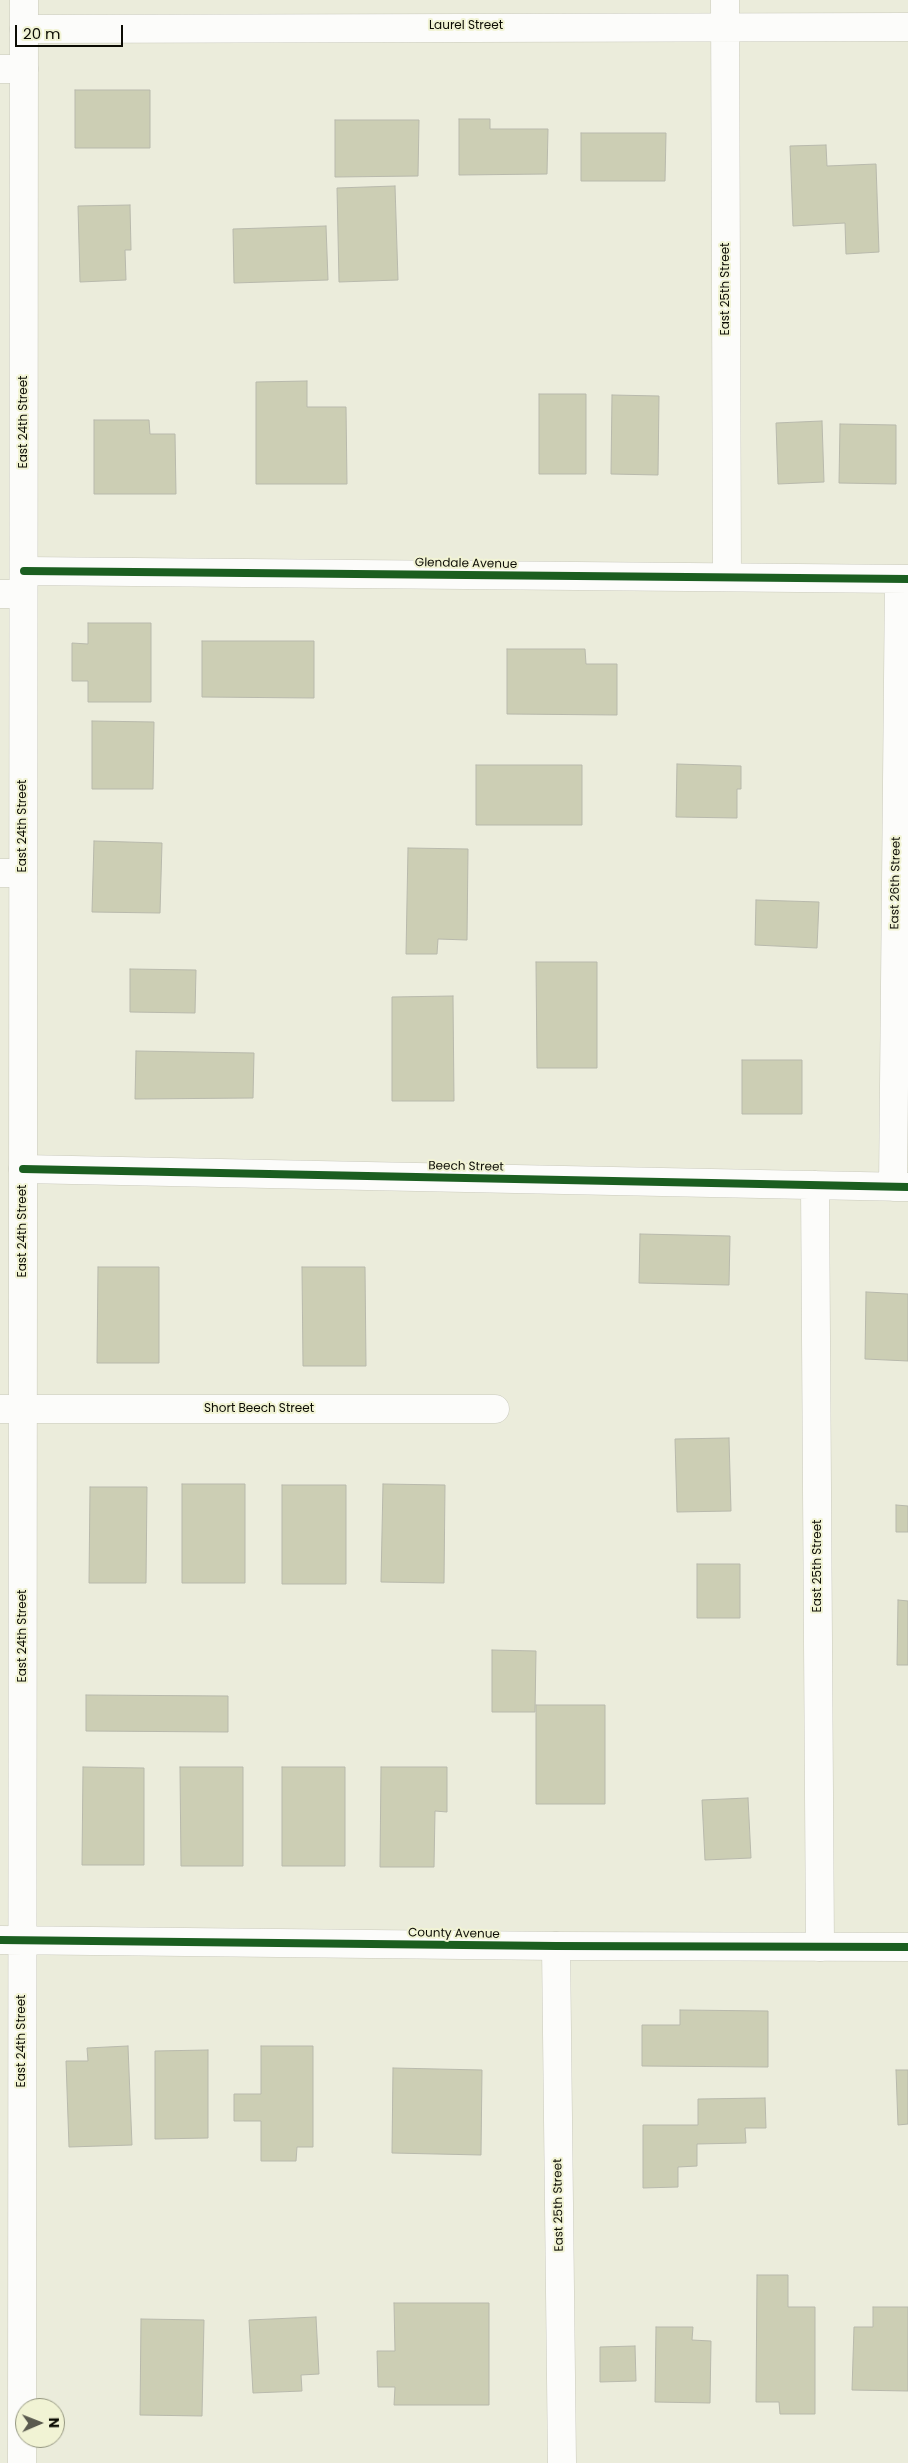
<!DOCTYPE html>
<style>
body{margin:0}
#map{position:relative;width:908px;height:2463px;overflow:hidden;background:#ebecdb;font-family:Poppins,sans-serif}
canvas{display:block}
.north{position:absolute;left:15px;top:2398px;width:50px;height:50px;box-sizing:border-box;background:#f1f3d4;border:1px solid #959781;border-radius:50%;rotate:89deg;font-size:14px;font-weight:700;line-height:20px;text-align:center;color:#0c0c04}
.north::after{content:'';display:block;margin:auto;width:18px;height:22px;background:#5a5a4f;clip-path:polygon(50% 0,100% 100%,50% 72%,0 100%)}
.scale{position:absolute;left:15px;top:25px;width:108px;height:22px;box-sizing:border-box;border:2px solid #0c0c04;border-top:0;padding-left:6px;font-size:15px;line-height:18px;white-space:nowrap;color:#0c0c04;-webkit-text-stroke:4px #f1f3d4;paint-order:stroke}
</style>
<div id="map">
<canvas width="908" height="2463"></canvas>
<div class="north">N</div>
<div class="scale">20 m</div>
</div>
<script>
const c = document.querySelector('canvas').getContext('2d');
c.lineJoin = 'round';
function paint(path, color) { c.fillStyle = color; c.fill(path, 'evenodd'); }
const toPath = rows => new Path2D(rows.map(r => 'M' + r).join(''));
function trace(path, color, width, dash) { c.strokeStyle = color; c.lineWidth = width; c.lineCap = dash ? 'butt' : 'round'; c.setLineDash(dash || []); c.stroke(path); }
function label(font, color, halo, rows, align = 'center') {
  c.font = font + ' Poppins,sans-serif'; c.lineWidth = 4; c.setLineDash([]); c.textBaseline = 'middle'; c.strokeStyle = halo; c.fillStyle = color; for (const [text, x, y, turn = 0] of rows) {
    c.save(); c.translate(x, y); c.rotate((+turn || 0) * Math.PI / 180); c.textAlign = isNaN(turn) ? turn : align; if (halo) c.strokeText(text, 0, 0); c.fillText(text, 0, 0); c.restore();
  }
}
const building = toPath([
 [75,90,150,90,150,148,75,148,75,90],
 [459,119,490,119,490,129,548,129,547,174,459,175,459,119],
 [335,120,419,120,418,176,335,177,335,120],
 [581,133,666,133,665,181,581,181,581,133],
 [826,145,827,166,876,164,879,252,846,254,845,223,793,226,790,146,826,145],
 [395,186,398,280,339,282,337,188,395,186],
 [130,205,131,250,125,250,126,280,80,282,78,206,130,205],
 [326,226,328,280,234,283,233,229,326,226],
 [307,381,307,407,346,407,347,484,256,484,256,382,307,381],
 [539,394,586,394,586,474,539,474,539,394],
 [612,395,659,396,658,475,611,474,612,395],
 [94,420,149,420,150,434,175,434,176,494,94,494,94,420],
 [822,421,824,482,778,484,776,423,822,421],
 [840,424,896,425,896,484,839,483,840,424],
 [88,623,151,623,151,702,88,702,88,681,72,681,72,643,88,644,88,623],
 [202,641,314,641,314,698,202,697,202,641],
 [507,649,585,649,586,664,617,664,617,715,507,714,507,649],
 [92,721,154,722,153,789,92,789,92,721],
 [677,764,741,766,741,789,737,789,737,818,676,817,677,764],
 [476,765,582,765,582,825,476,825,476,765],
 [94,841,162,843,160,913,92,912,94,841],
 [408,848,468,849,467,940,438,939,437,954,406,954,408,848],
 [756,900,819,902,817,948,755,945,756,900],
 [536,962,597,962,597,1068,537,1068,536,962],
 [130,969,196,970,195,1013,130,1012,130,969],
 [453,996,454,1101,392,1101,392,997,453,996],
 [136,1051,254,1053,253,1098,135,1099,136,1051],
 [742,1060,802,1060,802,1114,742,1114,742,1060],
 [640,1234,730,1236,729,1285,639,1283,640,1234],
 [98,1267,159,1267,159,1363,97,1363,98,1267],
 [302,1267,365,1267,366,1366,303,1366,302,1267],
 [866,1292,908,1294,908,1361,865,1359,866,1292],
 [729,1438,731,1511,677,1512,675,1439,729,1438],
 [182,1484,245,1484,245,1583,182,1583,182,1484],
 [383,1484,445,1485,444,1583,381,1582,383,1484],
 [282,1485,346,1485,346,1584,282,1584,282,1485],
 [90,1487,147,1487,146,1583,89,1583,90,1487],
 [896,1505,908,1506,908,1532,896,1532,896,1505],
 [697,1564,740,1564,740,1618,697,1618,697,1564],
 [898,1600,908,1601,908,1665,897,1665,898,1600],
 [492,1650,536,1651,535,1712,492,1712,492,1650],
 [86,1695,228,1696,228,1732,86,1731,86,1695],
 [536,1705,605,1705,605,1804,536,1804,536,1705],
 [83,1767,144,1768,144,1865,82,1865,83,1767],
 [180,1767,243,1767,243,1866,181,1866,180,1767],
 [282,1767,345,1767,345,1866,282,1866,282,1767],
 [381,1767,447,1767,447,1812,435,1811,434,1867,380,1867,381,1767],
 [748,1798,751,1858,705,1860,702,1800,748,1798],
 [680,2010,768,2011,768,2067,642,2066,642,2025,680,2025,680,2010],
 [128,2046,132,2145,69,2147,66,2061,88,2061,87,2048,128,2046],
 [261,2046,313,2046,313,2147,297,2147,296,2161,261,2161,261,2121,234,2121,234,2094,261,2094,261,2046],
 [208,2050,208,2138,155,2139,155,2051,208,2050],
 [393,2068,482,2070,481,2155,392,2153,393,2068],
 [896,2070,908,2070,908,2124,898,2125,896,2070],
 [765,2098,766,2128,745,2128,746,2143,697,2144,697,2166,678,2167,678,2187,643,2188,643,2125,698,2125,698,2099,765,2098],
 [757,2275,788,2275,788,2307,815,2307,815,2414,780,2414,779,2402,756,2402,757,2275],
 [394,2303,489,2303,489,2405,394,2405,395,2387,378,2387,377,2351,395,2351,394,2303],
 [873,2307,908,2307,908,2391,852,2390,854,2327,873,2327,873,2307],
 [316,2317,319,2374,301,2375,302,2391,253,2393,249,2320,316,2317],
 [141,2319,204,2320,202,2416,140,2415,141,2319],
 [656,2327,693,2327,692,2340,711,2341,710,2403,655,2402,656,2327],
 [635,2346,636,2381,600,2382,600,2347,635,2346]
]);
const street = toPath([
 [725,0,727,577],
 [24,29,908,27],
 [0,69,24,69],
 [24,571,908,579],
 [0,594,23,594],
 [0,873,23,873],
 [23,1169,908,1187],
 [815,1185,820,1947],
 [893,1187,899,579],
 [0,1409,495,1409],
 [556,1946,562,2463]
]);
const secondary = toPath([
 [0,1940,556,1946,908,1947],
 [22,2463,24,0]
]);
const cycleway = toPath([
 [24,571,908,579],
 [23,1169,908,1187],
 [0,1940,556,1946,908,1947]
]);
const streetNames = [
 ["Laurel Street",466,26],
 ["East 25th Street",726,289,-90],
 ["East 24th Street",24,422,-90],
 ["Glendale Avenue",466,564,1],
 ["East 24th Street",23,826,-90],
 ["East 26th Street",896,883,-89],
 ["Beech Street",466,1167,1],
 ["East 24th Street",23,1231,-90],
 ["Short Beech Street",259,1409],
 ["East 25th Street",818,1566,-90],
 ["East 24th Street",23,1636,-90],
 ["County Avenue",454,1934,1],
 ["East 24th Street",22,2041,-90],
 ["East 25th Street",559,2205,-91]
];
paint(building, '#ccceb4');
trace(building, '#b8b9ac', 1);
trace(street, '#cacabd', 29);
trace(secondary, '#cacabd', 29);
trace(street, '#fcfcfa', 28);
trace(secondary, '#fcfcfa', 28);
trace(cycleway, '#1b5e20', 8);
label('12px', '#0c0c04', '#f1f3d4', streetNames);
</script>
